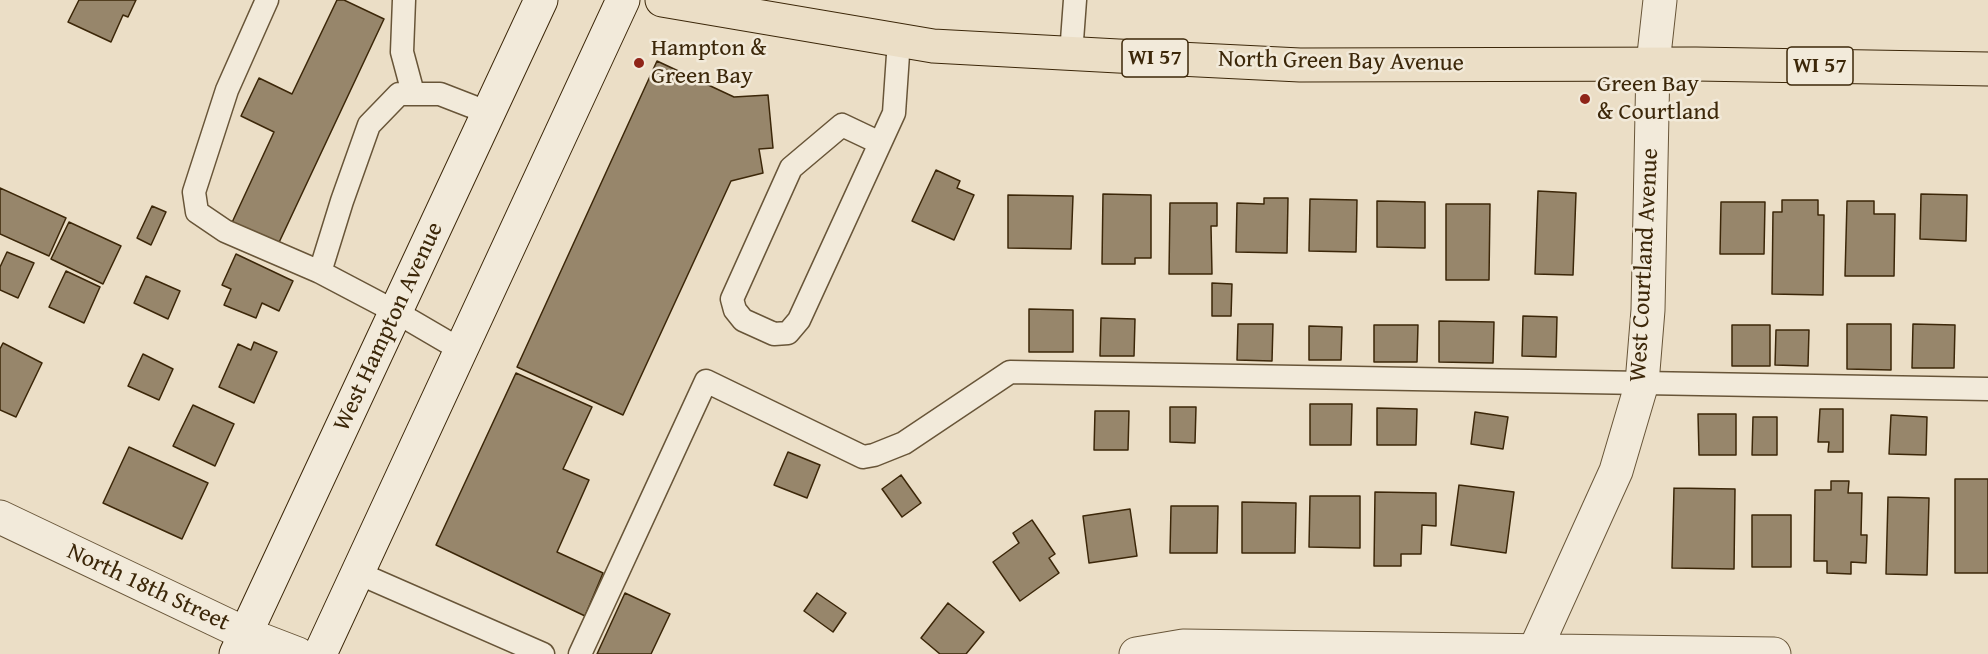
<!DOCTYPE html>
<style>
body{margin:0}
canvas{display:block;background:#ebdec6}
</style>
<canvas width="1988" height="654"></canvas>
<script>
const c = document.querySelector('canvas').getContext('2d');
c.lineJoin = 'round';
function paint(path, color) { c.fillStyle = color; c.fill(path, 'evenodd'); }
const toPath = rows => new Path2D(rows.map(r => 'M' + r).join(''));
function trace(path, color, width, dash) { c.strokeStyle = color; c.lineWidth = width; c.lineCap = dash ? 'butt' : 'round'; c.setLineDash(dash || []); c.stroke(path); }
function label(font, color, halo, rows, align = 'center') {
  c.font = font + ' "Gentium Book Plus",serif'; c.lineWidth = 5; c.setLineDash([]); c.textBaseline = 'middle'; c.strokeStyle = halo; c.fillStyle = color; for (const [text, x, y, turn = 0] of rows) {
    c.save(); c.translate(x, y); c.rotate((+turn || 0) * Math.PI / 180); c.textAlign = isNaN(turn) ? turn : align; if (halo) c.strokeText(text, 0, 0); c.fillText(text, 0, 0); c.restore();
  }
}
const building = toPath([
 [79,0,136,0,128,17,123,15,111,42,68,22,79,0],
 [337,0,344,0,384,19,275,251,229,229,274,132,241,116,259,78,292,94,337,0],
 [657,61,734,97,768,95,773,148,759,149,763,173,731,181,623,415,517,367,657,61],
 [936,170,960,181,957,188,974,195,954,240,912,221,936,170],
 [0,188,66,218,49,256,0,234,0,188],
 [1538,191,1576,193,1573,275,1535,274,1538,191],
 [1103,194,1151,195,1151,258,1135,258,1135,264,1102,264,1103,194],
 [1921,194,1967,195,1966,241,1920,239,1921,194],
 [1008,195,1073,196,1071,249,1008,248,1008,195],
 [1264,198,1288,198,1287,253,1236,252,1237,203,1264,204,1264,198],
 [1310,199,1357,200,1356,252,1309,251,1310,199],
 [1782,200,1818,200,1818,215,1824,215,1823,295,1772,294,1773,212,1782,212,1782,200],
 [1377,201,1425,202,1425,248,1377,247,1377,201],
 [1847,201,1874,201,1874,214,1895,214,1894,276,1845,276,1847,201],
 [1721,202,1765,202,1764,254,1720,254,1721,202],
 [1170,203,1217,203,1217,226,1211,226,1212,274,1169,274,1170,203],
 [1446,204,1490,204,1489,280,1446,280,1446,204],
 [152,206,166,212,151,245,137,238,152,206],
 [69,222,121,246,103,284,51,259,69,222],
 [7,252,34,263,18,298,0,290,0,267,7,252],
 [236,254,293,281,279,311,262,303,256,318,224,305,231,289,222,285,236,254],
 [66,271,100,287,84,323,49,307,66,271],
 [146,276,180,291,168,319,134,303,146,276],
 [1212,283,1232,284,1231,316,1212,316,1212,283],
 [1029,309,1073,310,1073,352,1029,352,1029,309],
 [1523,316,1557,317,1556,357,1522,356,1523,316],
 [1101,318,1135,319,1134,356,1100,356,1101,318],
 [1439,321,1494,322,1493,363,1439,362,1439,321],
 [1238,324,1273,324,1272,361,1237,360,1238,324],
 [1847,324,1891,324,1891,370,1847,369,1847,324],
 [1913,324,1955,325,1954,368,1912,368,1913,324],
 [1374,325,1418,325,1417,362,1374,362,1374,325],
 [1732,325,1770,325,1770,366,1732,366,1732,325],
 [1309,326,1342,327,1341,360,1309,360,1309,326],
 [1776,330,1809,330,1808,366,1775,365,1776,330],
 [254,342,277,352,254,403,219,387,238,344,251,350,254,342],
 [3,343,42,363,16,417,0,410,0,349,3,343],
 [143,354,173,369,159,400,128,386,143,354],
 [516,373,592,407,563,469,589,480,557,552,603,573,585,616,436,545,516,373],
 [1310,404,1352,404,1351,445,1310,445,1310,404],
 [193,405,234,424,215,466,173,446,193,405],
 [1170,407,1196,407,1195,443,1170,442,1170,407],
 [1377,408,1417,409,1416,445,1377,445,1377,408],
 [1820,409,1843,409,1843,452,1828,452,1829,442,1818,442,1820,409],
 [1095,411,1129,411,1128,450,1094,450,1095,411],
 [1475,412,1508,417,1503,449,1471,444,1475,412],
 [1698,414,1736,414,1736,455,1699,455,1698,414],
 [1891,415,1927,417,1926,455,1889,454,1891,415],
 [1753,417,1777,417,1777,455,1752,455,1753,417],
 [129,447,208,483,182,539,103,503,129,447],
 [788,452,820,465,807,498,774,485,788,452],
 [901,475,921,503,902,517,882,489,901,475],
 [1955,479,1988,479,1988,573,1955,573,1955,479],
 [1831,481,1849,481,1848,493,1862,493,1861,535,1867,535,1866,563,1851,562,1851,574,1827,573,1827,561,1814,561,1815,490,1831,490,1831,481],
 [1459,485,1514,492,1506,553,1451,545,1459,485],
 [1674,488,1735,489,1734,569,1672,568,1674,488],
 [1375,492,1436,493,1436,526,1422,525,1421,554,1401,554,1401,566,1374,566,1375,492],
 [1310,496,1360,496,1360,548,1309,547,1310,496],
 [1888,497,1929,498,1927,575,1886,574,1888,497],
 [1242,502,1296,503,1295,553,1242,553,1242,502],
 [1171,506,1218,506,1217,553,1170,553,1171,506],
 [1130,509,1137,556,1089,563,1083,516,1130,509],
 [1752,515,1791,515,1791,567,1752,567,1752,515],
 [1032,520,1055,554,1049,558,1059,573,1020,601,993,562,1019,543,1013,533,1032,520],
 [625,593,670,614,651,654,597,654,625,593],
 [817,593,846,613,833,632,804,611,817,593],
 [948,603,984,632,966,654,940,654,921,638,948,603]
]);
const service = toPath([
 [267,0,227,90,194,192,197,212,225,231,320,272,396,312,461,350],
 [404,0,402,52,413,93],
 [1071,54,1075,0],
 [880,143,842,125,791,168,732,299,735,310,743,320,774,334,788,333,799,320,894,113,899,40],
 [320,272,342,201,369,125,399,94,440,94,489,113],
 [358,573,543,654],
 [580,654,706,381,863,457,874,455,904,443,1010,372,1988,389]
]);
const minor = toPath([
 [0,517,246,634,298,654],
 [1136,654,1183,646,1774,654],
 [1533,654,1616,471,1642,383,1648,310,1653,64,1660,0]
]);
const secondary = toPath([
 [236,654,541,0],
 [320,654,623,0]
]);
const primary = toPath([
 [662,0,933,46,1118,56,1300,65,1696,64,1988,69]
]);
const markers = [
 [639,63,6,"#8f2418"],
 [1585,99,6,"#8f2418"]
];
const shields = [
 [1155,58,66],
 [1820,66,66]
];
const shieldNames = [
 ["WI 57",1155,58],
 ["WI 57",1820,66]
];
const poiNames = [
 ["Hampton &",651,49],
 ["Green Bay",651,77],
 ["Green Bay",1597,85],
 ["& Courtland",1597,113]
];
const streetNames = [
 ["North Green Bay Avenue",1341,62,1],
 ["West Courtland Avenue",1645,265,-87],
 ["West Hampton Avenue",389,327,-65],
 ["North 18th Street",148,588,25]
];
paint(building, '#97866b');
trace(building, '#3c2709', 1.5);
trace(service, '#685538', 25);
trace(minor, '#685538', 35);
trace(secondary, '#3c2709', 35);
trace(primary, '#3c2709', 35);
trace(service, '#f2eada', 22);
trace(minor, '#f2eada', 33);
trace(secondary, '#f2eada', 33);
trace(primary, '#ebdec6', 33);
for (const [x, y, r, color] of markers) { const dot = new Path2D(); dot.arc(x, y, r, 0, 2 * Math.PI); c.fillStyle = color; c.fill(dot); trace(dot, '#f2eada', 2); }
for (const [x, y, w] of shields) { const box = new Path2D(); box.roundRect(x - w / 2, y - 19, w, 38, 4.5); c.fillStyle = '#f2eada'; c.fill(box); trace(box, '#3c2709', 1.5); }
label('bold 22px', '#3c2709', null, shieldNames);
label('24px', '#3c2709', '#f2eada', poiNames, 'left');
label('24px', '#3c2709', '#f2eada', streetNames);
</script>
